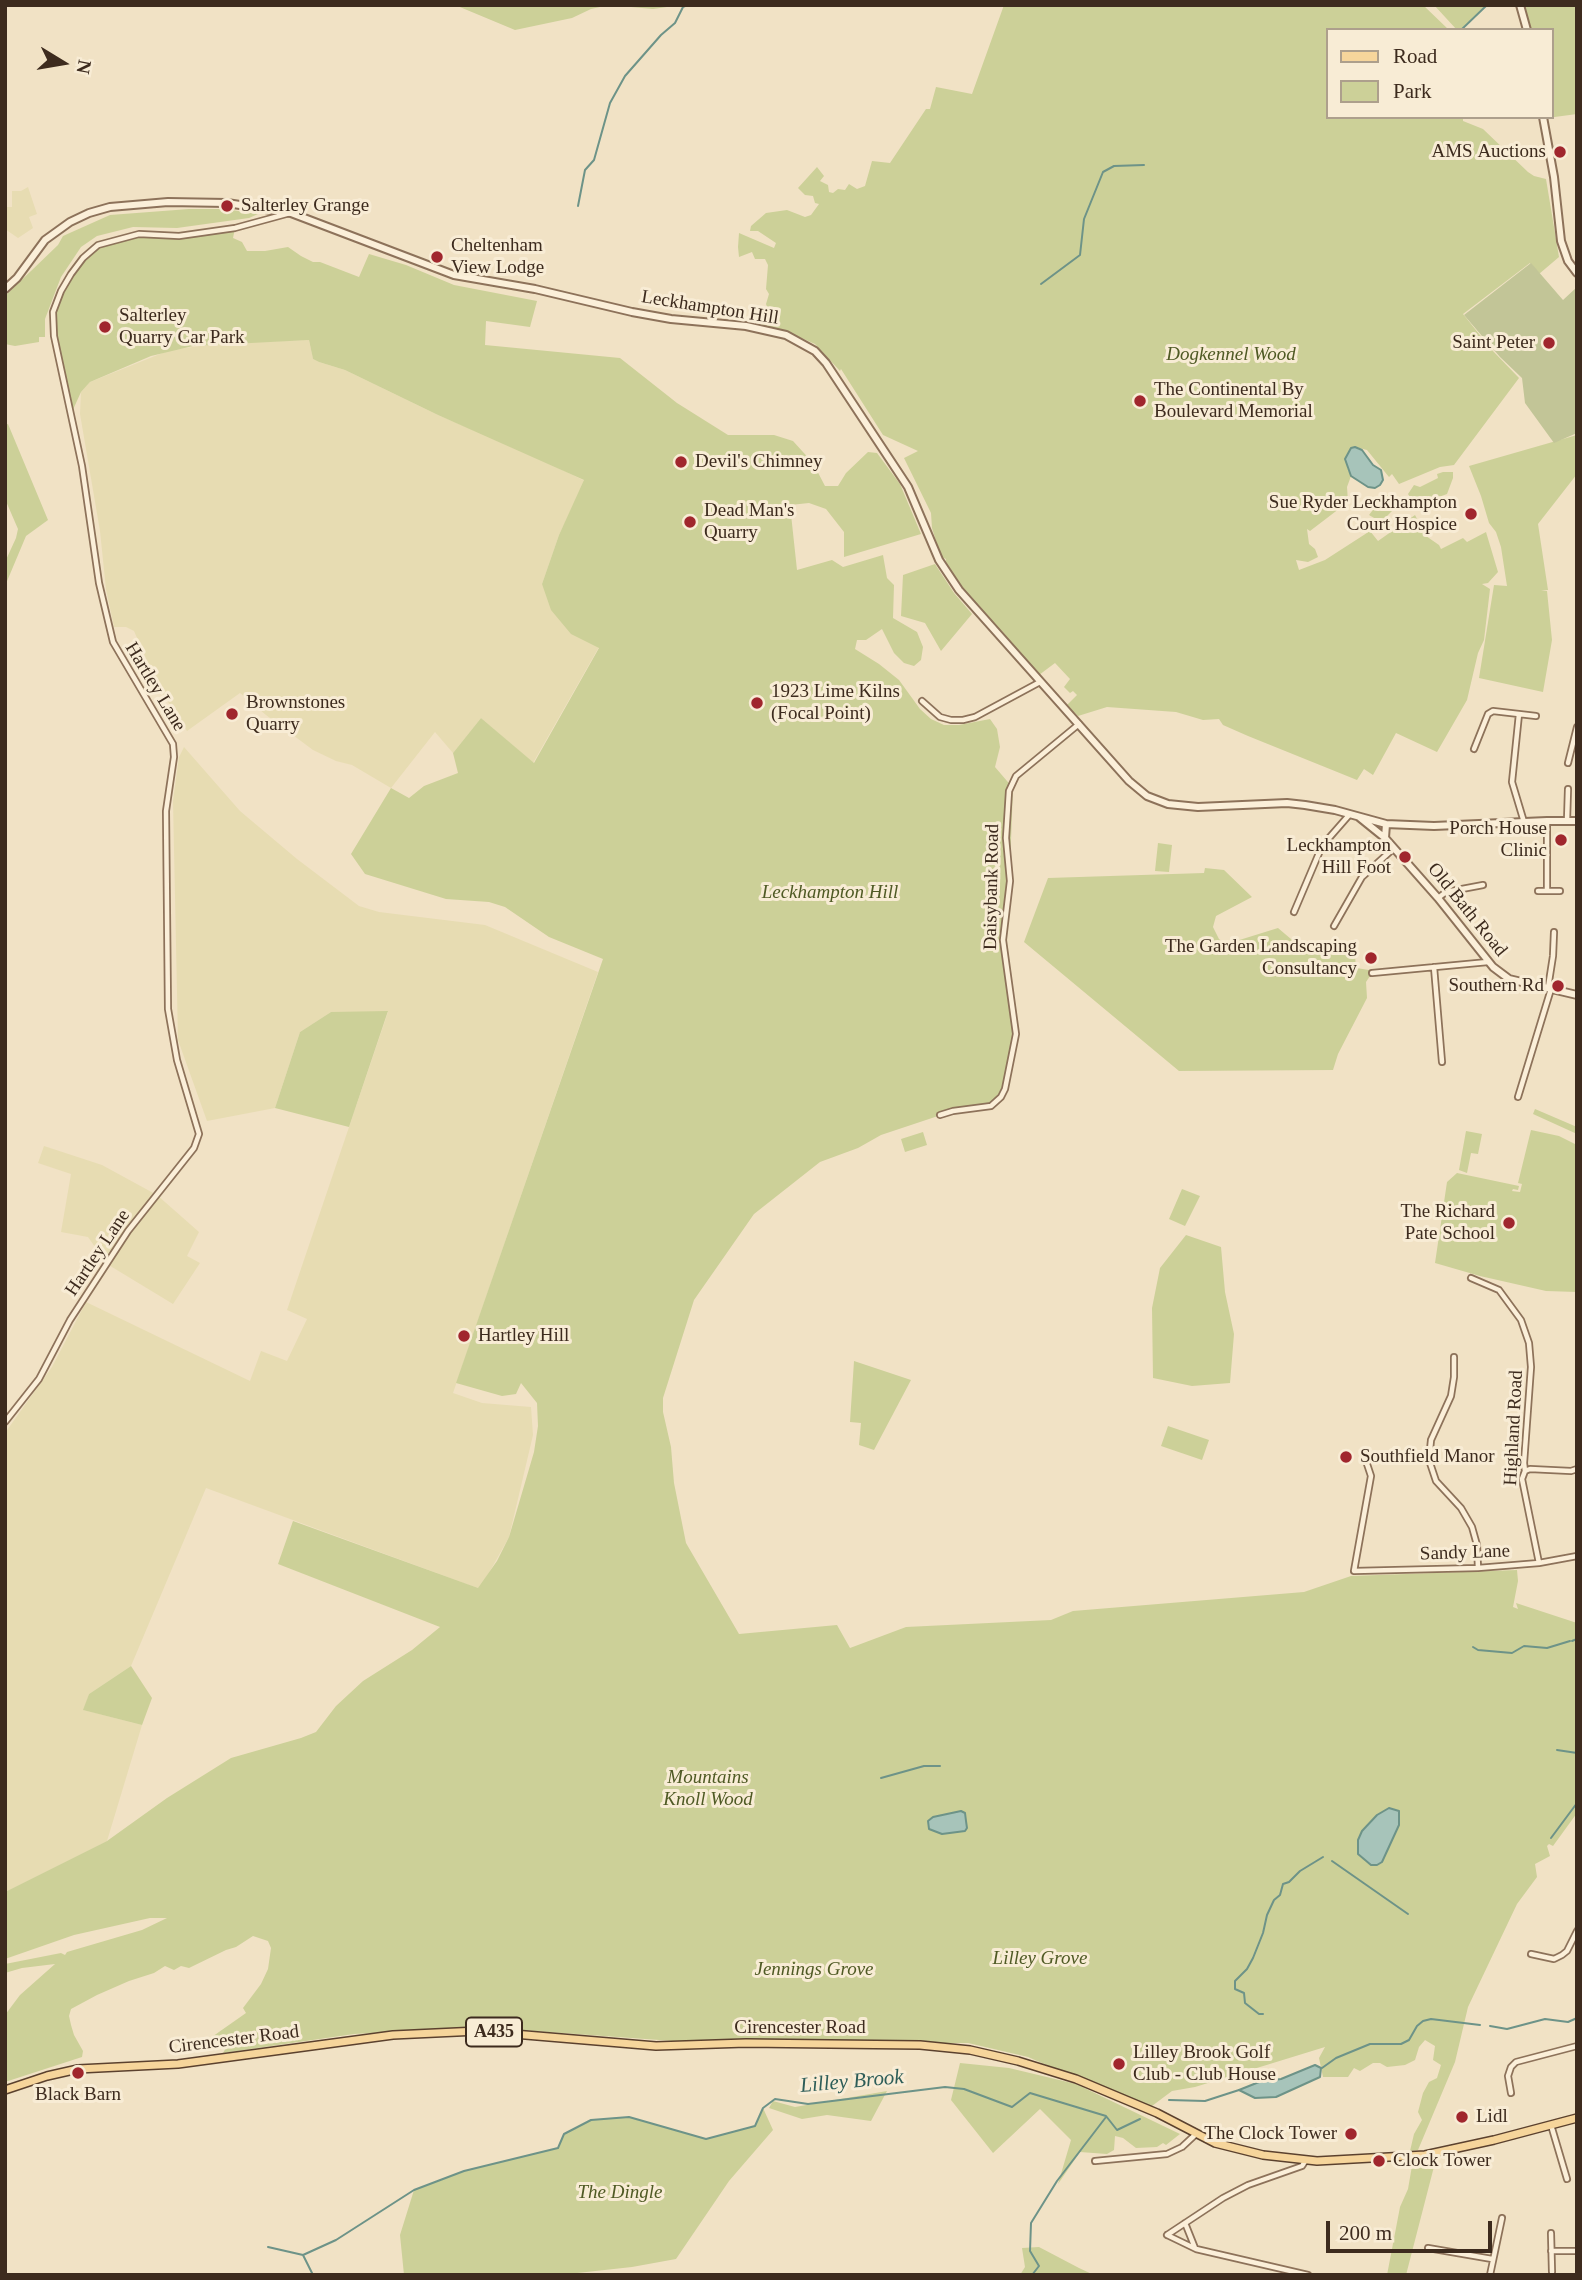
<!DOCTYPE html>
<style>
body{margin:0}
#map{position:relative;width:1582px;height:2280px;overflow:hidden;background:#f1e2c5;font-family:"Times New Roman",serif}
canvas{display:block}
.frame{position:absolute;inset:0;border:7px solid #3d2b1e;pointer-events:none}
.legend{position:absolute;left:1326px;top:28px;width:228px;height:91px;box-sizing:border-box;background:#f8ecd5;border:2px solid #ad9f8c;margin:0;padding:9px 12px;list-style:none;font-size:21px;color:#3d2b1e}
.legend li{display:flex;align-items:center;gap:14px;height:35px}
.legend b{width:35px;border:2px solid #ad9f8c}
.north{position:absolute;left:28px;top:28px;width:70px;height:70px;-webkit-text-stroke:5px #f8ecd5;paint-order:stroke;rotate:101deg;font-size:19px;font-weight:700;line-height:28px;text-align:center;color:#3d2b1e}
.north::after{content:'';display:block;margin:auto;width:24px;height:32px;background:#3d2b1e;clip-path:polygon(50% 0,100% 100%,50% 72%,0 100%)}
.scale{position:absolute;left:1326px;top:2221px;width:166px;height:32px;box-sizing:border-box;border:4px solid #3d2b1e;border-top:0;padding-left:9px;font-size:21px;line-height:24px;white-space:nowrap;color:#3d2b1e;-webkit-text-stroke:5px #f8ecd5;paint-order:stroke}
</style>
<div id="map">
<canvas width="1582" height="2280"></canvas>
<div class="frame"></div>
<ul class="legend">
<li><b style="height:9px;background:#f6d59b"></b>Road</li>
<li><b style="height:19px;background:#ccd098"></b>Park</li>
</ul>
<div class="north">N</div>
<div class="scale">200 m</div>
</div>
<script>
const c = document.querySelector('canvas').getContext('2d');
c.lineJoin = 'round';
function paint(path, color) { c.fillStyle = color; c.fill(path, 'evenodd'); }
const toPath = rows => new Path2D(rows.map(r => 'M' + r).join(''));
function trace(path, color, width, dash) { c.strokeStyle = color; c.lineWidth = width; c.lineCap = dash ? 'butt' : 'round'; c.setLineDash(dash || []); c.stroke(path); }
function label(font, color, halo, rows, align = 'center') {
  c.font = font + ' "Times New Roman",serif'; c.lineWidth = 6; c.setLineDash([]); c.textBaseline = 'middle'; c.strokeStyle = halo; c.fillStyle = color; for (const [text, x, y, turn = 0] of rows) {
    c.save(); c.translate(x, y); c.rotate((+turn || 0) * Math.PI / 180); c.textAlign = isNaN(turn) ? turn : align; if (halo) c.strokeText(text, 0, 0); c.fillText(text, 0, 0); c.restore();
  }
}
const farmland = toPath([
 [28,187,37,214,29,217,33,228,18,238,5,229,5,207,12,207,12,191,21,191],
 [309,340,313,359,319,362,345,370,438,415,530,454,585,481,559,535,542,584,599,647,533,763,481,718,453,753,435,732,391,788,352,765,336,761,313,750,266,715,240,693,187,731,159,688,134,631,126,627,114,627,106,589,100,531,80,414,81,392,90,382,170,350,223,343],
 [184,747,240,811,297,859,359,906,379,912,485,925,598,972,453,1393,482,1403,531,1407,533,1435,509,1537,480,1589,206,1488,131,1666,89,1694,84,1710,142,1725,107,1841,5,1892,5,1433,52,1367,86,1302,250,1381,261,1351,287,1361,307,1319,287,1310,388,1012,331,1012,300,1032,275,1108,207,1121,178,1040,173,801,179,757],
 [44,1146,102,1165,157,1195,199,1232,187,1256,200,1263,173,1304,107,1264,88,1237,61,1232,71,1174,38,1163]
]);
const green = toPath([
 [424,5,687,5,683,7,674,6,653,9,609,5,591,9,572,18,515,30,455,5,425,7],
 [1004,5,1423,5,1449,30,1328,30,1328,117,1463,117,1463,121,1483,129,1528,172,1534,176,1546,179,1559,257,1539,274,1530,263,1463,314,1492,350,1519,378,1454,465,1440,467,1399,484,1392,474,1389,477,1367,450,1355,447,1351,448,1347,467,1351,476,1347,487,1348,502,1310,531,1307,529,1309,544,1315,549,1318,557,1308,562,1296,560,1299,570,1325,560,1370,531,1378,541,1415,515,1426,536,1439,545,1441,549,1463,538,1467,542,1486,532,1498,572,1488,583,1482,584,1490,589,1484,640,1478,653,1467,700,1437,752,1396,733,1373,775,1364,769,1357,780,1248,736,1223,725,1219,719,1203,720,1176,712,1107,707,1078,716,1067,705,1077,695,1073,691,1070,693,1064,687,1070,679,1055,663,1039,675,1001,630,999,632,944,568,946,559,941,557,932,528,931,513,904,458,918,451,883,435,841,369,840,371,815,344,790,333,756,324,761,317,769,312,766,304,769,294,766,289,768,265,765,259,755,259,752,252,739,257,738,247,739,233,774,248,776,243,758,231,750,231,751,226,766,213,787,210,805,217,811,215,819,204,815,203,813,196,805,195,798,188,817,167,824,176,820,181,828,185,829,192,833,193,838,189,845,190,849,184,857,189,865,186,872,161,890,163,926,109,930,109,936,87,972,94],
 [1434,5,1486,5,1460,30,1457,30],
 [1522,5,1577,7,1577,114,1547,118,1552,117,1552,30,1528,30],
 [189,209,225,209,258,214,249,218,177,228,133,227,97,236,81,247,61,277,45,319,45,337,39,337,39,342,15,346,5,344,5,296,58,245,63,236,110,215],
 [235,228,233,238,242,242,247,251,265,251,288,247,301,256,313,262,320,262,359,277,369,254,406,265,454,285,537,301,530,327,486,321,485,345,620,358,677,403,728,435,774,435,793,441,813,463,825,486,838,486,846,473,868,452,877,453,900,484,921,534,844,557,844,532,826,509,809,503,790,505,797,570,832,560,843,567,883,555,887,578,894,585,893,618,917,632,923,647,921,660,914,666,904,663,894,653,882,629,866,640,857,640,855,649,879,664,899,680,920,709,931,719,944,725,959,725,990,719,997,729,1000,747,995,767,1013,788,1009,893,1003,927,1016,1034,1003,1093,991,1106,953,1111,881,1135,858,1148,820,1162,754,1214,694,1300,663,1398,663,1412,671,1447,674,1483,686,1543,739,1634,837,1625,850,1648,906,1627,1051,1620,1073,1611,1304,1592,1351,1576,1517,1570,1518,1581,1513,1607,1518,1609,1516,1603,1577,1623,1577,1813,1553,1846,1549,1844,1547,1846,1550,1856,1535,1864,1537,1877,1517,1904,1468,2007,1455,2062,1418,2150,1410,2151,1414,2134,1422,2120,1418,2112,1423,2093,1429,2082,1437,2078,1441,2065,1433,2060,1435,2046,1425,2040,1419,2047,1415,2060,1405,2065,1387,2067,1380,2063,1373,2063,1360,2071,1354,2068,1348,2077,1323,2077,1319,2058,1325,2047,1195,2087,1172,2091,1148,2109,1028,2057,968,2043,950,2043,951,2047,749,2040,673,2041,479,2027,354,2034,223,2053,227,2046,199,2046,246,2013,243,2008,261,1984,268,1969,271,1948,268,1941,253,1936,236,1947,226,1950,189,1968,181,1966,174,1970,165,1966,154,1973,129,1981,97,1995,71,2009,69,2016,71,2025,74,2035,83,2051,82,2057,5,2082,5,2015,20,1995,55,1964,22,1968,5,1973,5,1964,61,1953,65,1955,67,1952,142,1930,167,1918,150,1918,74,1935,5,1959,5,1892,107,1841,167,1798,231,1758,301,1738,316,1732,336,1706,363,1681,412,1650,440,1627,278,1564,293,1521,478,1588,497,1561,509,1537,534,1452,538,1426,537,1403,521,1383,516,1394,502,1396,456,1383,603,959,549,937,505,907,489,902,446,899,365,874,351,854,391,788,409,798,424,786,458,773,453,753,481,718,534,763,599,648,571,634,551,610,542,584,559,535,584,480,438,415,345,370,319,362,313,359,309,340,193,346,151,356,90,382,81,392,71,414,58,356,53,312,71,274,98,245,127,236,166,236],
 [8,424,48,520,26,536,5,586,5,562,16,538,18,529,5,499,5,425],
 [1577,435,1577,474,1538,524,1548,590,1541,590,1547,591,1552,640,1543,692,1479,678,1494,585,1507,586,1501,547,1496,532,1489,523,1481,496,1469,466],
 [1443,472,1453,472,1453,478,1447,494,1422,503,1410,497,1408,494,1414,485,1420,487,1438,478,1437,474],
 [1385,494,1402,501,1381,522,1369,515],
 [935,564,954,593,972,614,941,651,925,623,901,616,903,575],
 [1158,843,1172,845,1169,872,1155,871],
 [1205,868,1224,870,1252,897,1216,916,1213,927,1219,939,1223,942,1233,942,1278,928,1298,945,1354,943,1356,968,1369,970,1370,976,1366,982,1367,998,1338,1054,1333,1070,1179,1071,1024,942,1048,878,1204,873],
 [388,1011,349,1127,275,1108,300,1032,331,1012],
 [1535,1109,1577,1127,1577,1134,1533,1114],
 [1531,1130,1559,1136,1577,1145,1577,1292,1546,1291,1480,1276,1435,1263,1447,1182,1457,1173,1519,1186,1518,1190,1513,1189,1512,1191,1520,1192,1522,1184,1518,1183],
 [1466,1131,1482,1134,1478,1154,1471,1153,1467,1173,1459,1170],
 [923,1132,927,1145,905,1152,901,1139],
 [1182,1189,1200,1196,1185,1226,1169,1219],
 [1186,1235,1221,1247,1225,1292,1234,1334,1230,1383,1192,1386,1153,1378,1152,1308,1160,1268],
 [854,1361,911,1380,874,1450,859,1445,861,1423,850,1422],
 [1168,1426,1209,1440,1202,1460,1161,1446],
 [131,1666,152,1698,142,1725,83,1710,89,1694],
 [960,2063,1009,2068,1076,2084,1180,2134,1166,2145,1163,2143,1157,2147,1136,2148,1123,2138,1115,2136,1114,2150,1107,2154,1080,2152,1058,2184,1071,2140,1040,2109,993,2153,951,2100],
 [887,2091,871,2121,827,2115,802,2119,769,2108,773,2101,795,2107],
 [763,2108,773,2130,729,2181,676,2259,632,2267,559,2275,404,2275,400,2235,414,2190,464,2171,558,2148,564,2134,591,2120,629,2117,706,2139,755,2126],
 [1437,2155,1406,2275,1387,2275,1400,2207,1408,2189,1413,2160],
 [1039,2247,1079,2268,1094,2275,1020,2275,1025,2267,1022,2248]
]);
const cemetery = toPath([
 [1531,263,1563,300,1577,287,1577,433,1554,443,1525,403,1522,378,1500,357,1464,315]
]);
const water = toPath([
 [1355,447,1362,450,1373,465,1381,470,1383,480,1380,485,1375,488,1368,487,1351,476,1345,459,1351,448,1355,447],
 [1389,1808,1399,1811,1399,1825,1382,1862,1377,1865,1371,1865,1358,1854,1358,1840,1362,1831,1377,1815,1389,1808],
 [961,1811,965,1813,966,1821,967,1828,965,1831,942,1834,929,1829,928,1821,933,1817,961,1811],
 [1315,2065,1321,2068,1320,2077,1276,2097,1255,2098,1239,2090,1259,2082,1281,2079,1315,2065]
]);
const stream = toPath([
 [1461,30,1487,5],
 [578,206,585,170,594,160,610,103,625,76,661,35,675,23,683,7,687,5],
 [1041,284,1080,255,1084,219,1103,172,1114,166,1144,165],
 [1572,1641,1577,1639],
 [1473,1647,1478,1650,1512,1653,1524,1646,1547,1648,1570,1641],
 [1557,1750,1577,1753],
 [881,1778,924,1766,940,1766],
 [1551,1838,1577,1803],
 [1332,1861,1408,1914],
 [1263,2014,1259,2014,1245,2003,1244,1993,1235,1989,1235,1981,1247,1969,1253,1958,1263,1933,1267,1915,1274,1900,1280,1895,1283,1884,1289,1882,1300,1871,1323,1857],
 [1490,2026,1507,2029,1545,2019,1568,2022,1577,2018],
 [1322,2068,1336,2058,1370,2044,1401,2044,1409,2040,1417,2026,1423,2021,1431,2019,1480,2025],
 [1169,2100,1205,2101,1239,2090],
 [268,2247,303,2255,336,2240,414,2190,464,2171,558,2148,564,2134,591,2120,629,2117,706,2139,755,2126,763,2108,775,2099,808,2104,945,2087,964,2089,1012,2107,1030,2093,1106,2116,1117,2130,1140,2119],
 [303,2255,313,2275],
 [1032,2275,1039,2266,1030,2251,1031,2223,1057,2181,1106,2117]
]);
const minor = toPath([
 [922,701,940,717,951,720,963,720,975,717,1040,682],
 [1474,749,1488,714,1493,711,1519,714],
 [1568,763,1577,727],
 [1547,821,1547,891],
 [1567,821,1568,789],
 [1524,822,1512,782,1519,714,1536,716],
 [1538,891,1560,891],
 [1438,898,1446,892,1483,885],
 [1294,912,1322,846,1350,814],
 [1334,926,1362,877,1394,848],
 [1434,967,1442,1062],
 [1372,973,1488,962],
 [1548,988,1553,956,1554,932],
 [1518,1097,1551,989],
 [940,1115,953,1111,991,1106,1001,1097,1005,1089,1016,1034,1003,940,1010,881,1006,838,1009,791,1016,776,1079,724],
 [1471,1278,1499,1290,1521,1320,1529,1343,1531,1367,1524,1463,1525,1471,1522,1479,1539,1563],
 [1454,1357,1454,1377,1451,1396,1431,1440,1429,1460,1436,1481,1461,1508,1472,1527,1477,1545,1478,1568],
 [5,1422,39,1379,70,1320,128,1231,194,1148,199,1134,177,1060,168,1009,166,811,174,757,173,744,113,642,99,583,82,466,54,336,53,312,61,291,71,274,83,258,98,245,139,234,179,236,235,228,290,213],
 [1396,1459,1373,1455,1366,1461,1371,1476,1354,1571,1478,1568,1539,1563,1577,1556],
 [1525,1471,1530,1469,1571,1471,1577,1469],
 [1531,1954,1554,1959,1562,1955,1567,1951,1577,1931],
 [1511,2093,1508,2076,1511,2067,1516,2062,1577,2046],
 [1551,2125,1567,2179],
 [1095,2161,1167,2154,1182,2147,1196,2134],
 [1185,2223,1195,2248],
 [1551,2233,1552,2272],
 [1167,2235,1223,2198,1248,2185,1302,2166,1306,2160],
 [1167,2235,1196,2249,1308,2275],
 [1428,2248,1492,2259],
 [1551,2251,1577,2251],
 [1490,2275,1502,2218]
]);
const tertiary = toPath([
 [1520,5,1527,30],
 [1543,117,1554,177,1561,241,1568,261,1577,273],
 [5,289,17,278,45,240,70,222,89,213,110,207,168,202,227,203,291,213,454,275,535,289,632,312,671,319,746,326,786,335,815,351,826,363,908,487,939,560,959,590,1129,781,1147,796,1168,804,1198,807,1287,803,1305,805,1335,810,1386,824,1434,826,1547,821,1577,821],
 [1359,817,1385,838],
 [1386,824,1385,838,1438,898,1493,967,1509,979,1577,995]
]);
const primary = toPath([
 [5,2090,47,2076,78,2069,178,2064,393,2035,478,2031,656,2046,746,2043,830,2044,920,2045,970,2050,1018,2061,1076,2079,1157,2113,1215,2143,1263,2155,1317,2161,1425,2155,1494,2140,1577,2118]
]);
const markers = [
 [1560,152,7,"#a0262d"],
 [227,206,7,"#a0262d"],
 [437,257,7,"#a0262d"],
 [105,327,7,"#a0262d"],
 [1549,343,7,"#a0262d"],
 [1140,401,7,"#a0262d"],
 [681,462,7,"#a0262d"],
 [1471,514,7,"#a0262d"],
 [690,522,7,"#a0262d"],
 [757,703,7,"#a0262d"],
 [232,714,7,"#a0262d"],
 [1561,840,7,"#a0262d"],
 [1405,857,7,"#a0262d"],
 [1371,958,7,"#a0262d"],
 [1558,986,7,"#a0262d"],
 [1509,1223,7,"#a0262d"],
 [464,1336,7,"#a0262d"],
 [1346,1457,7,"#a0262d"],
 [1119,2064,7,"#a0262d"],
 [78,2073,7,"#a0262d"],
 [1462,2117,7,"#a0262d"],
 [1351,2134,7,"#a0262d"],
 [1379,2161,7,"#a0262d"]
];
const shields = [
 [494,2032,56]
];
const shieldNames = [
 ["A435",494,2032]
];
const poiNames = [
 ["AMS Auctions",1546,152,"right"],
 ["Salterley Grange",241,206],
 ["Cheltenham",451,246],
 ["View Lodge",451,268],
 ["Salterley",119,316],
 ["Quarry Car Park",119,338],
 ["Saint Peter",1535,343,"right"],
 ["The Continental By",1154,390],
 ["Boulevard Memorial",1154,412],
 ["Devil's Chimney",695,462],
 ["Sue Ryder Leckhampton",1457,503,"right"],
 ["Court Hospice",1457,525,"right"],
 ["Dead Man's",704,511],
 ["Quarry",704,533],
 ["1923 Lime Kilns",771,692],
 ["(Focal Point)",771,714],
 ["Brownstones",246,703],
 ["Quarry",246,725],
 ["Porch House",1547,829,"right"],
 ["Clinic",1547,851,"right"],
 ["Leckhampton",1391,846,"right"],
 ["Hill Foot",1391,868,"right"],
 ["The Garden Landscaping",1357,947,"right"],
 ["Consultancy",1357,969,"right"],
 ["Southern Rd",1544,986,"right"],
 ["The Richard",1495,1212,"right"],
 ["Pate School",1495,1234,"right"],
 ["Hartley Hill",478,1336],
 ["Southfield Manor",1360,1457],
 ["Lilley Brook Golf",1133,2053],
 ["Club - Club House",1133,2075],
 ["Black Barn",78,2095,"center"],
 ["Lidl",1476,2117],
 ["The Clock Tower",1337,2134,"right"],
 ["Clock Tower",1393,2161]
];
const streetNames = [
 ["Leckhampton Hill",710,308,9],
 ["Hartley Lane",155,687,59],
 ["Daisybank Road",992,887,-89],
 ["Old Bath Road",1467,910,51],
 ["Hartley Lane",98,1253,-56],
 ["Highland Road",1514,1428,-87],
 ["Sandy Lane",1465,1553,-2],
 ["Cirencester Road",800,2028],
 ["Cirencester Road",234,2040,-7]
];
const parkNames = [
 ["Dogkennel Wood",1231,355],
 ["Leckhampton Hill",830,893],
 ["Mountains",708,1778],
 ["Knoll Wood",708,1800],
 ["Lilley Grove",1040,1959],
 ["Jennings Grove",814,1970],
 ["The Dingle",620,2193]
];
const waterNames = [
 ["Lilley Brook",852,2082,-5]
];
paint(farmland, '#e7dcb2');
paint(green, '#ccd098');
paint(cemetery, '#c2c597');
paint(water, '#a7c4ba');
trace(water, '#6d9388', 2);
trace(stream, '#6d9388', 2);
trace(minor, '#8d725a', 8);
trace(tertiary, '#8d725a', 10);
trace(primary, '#5b412e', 10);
trace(minor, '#fbefd9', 4.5);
trace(tertiary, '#fbefd9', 6);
trace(primary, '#f6d59b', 7);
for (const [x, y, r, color] of markers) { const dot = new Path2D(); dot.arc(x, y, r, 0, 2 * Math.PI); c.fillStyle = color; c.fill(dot); trace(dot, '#f8ecd5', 2.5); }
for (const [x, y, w] of shields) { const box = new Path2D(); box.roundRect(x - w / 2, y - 14.5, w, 29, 5); c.fillStyle = '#f8ecd5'; c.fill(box); trace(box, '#3d2b1e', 2); }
label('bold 18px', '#3d2b1e', null, shieldNames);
label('19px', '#3d2b1e', '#f8ecd5', poiNames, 'left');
label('19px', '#3d2b1e', '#f8ecd5', streetNames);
label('italic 19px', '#4f5a24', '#f8ecd5', parkNames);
label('italic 21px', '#2d5d58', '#f8ecd5', waterNames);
</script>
